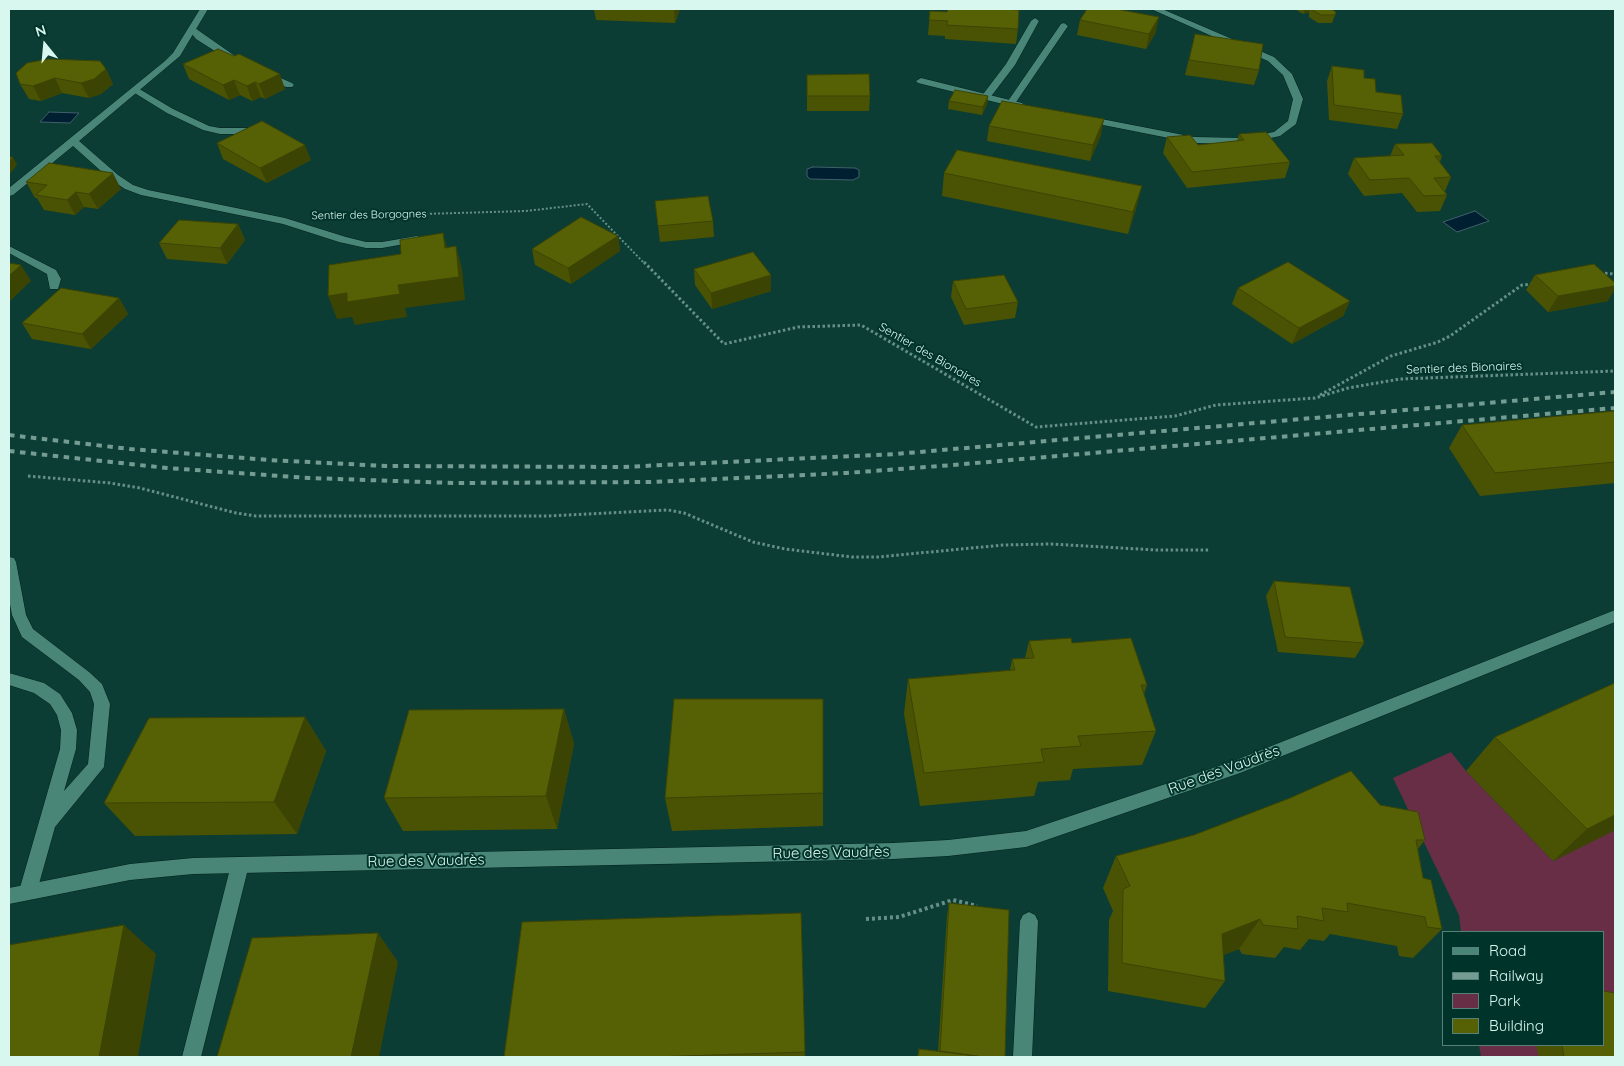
<!DOCTYPE html>
<meta charset="utf-8">
<style>
body{margin:0}
#map{position:relative;width:1624px;height:1066px;overflow:hidden;background:#0b3d34;font-family:Quicksand,sans-serif}
canvas{display:block}
.frame{position:absolute;inset:0;border:10px solid #d8f7ef;pointer-events:none}
.legend{position:absolute;left:1442px;top:931px;width:162px;height:115px;box-sizing:border-box;background:#00332a;border:1px solid #568179;margin:0;padding:6px 9px;list-style:none;font-size:15px;color:#d8f7ef}
.legend li{display:flex;align-items:center;gap:10px;height:25px}
.legend b{width:25px;border:1px solid #568179}
.north{position:absolute;left:20px;top:20px;width:50px;height:50px;-webkit-text-stroke:4px #00332a;paint-order:stroke;rotate:343deg;font-size:14px;font-weight:700;line-height:20px;text-align:center;color:#d8f7ef}
.north::after{content:'';display:block;margin:auto;width:18px;height:22px;background:#d8f7ef;clip-path:polygon(50% 0,100% 100%,50% 72%,0 100%)}
</style>
<div id="map">
<canvas width="1624" height="1066"></canvas>
<div class="frame"></div>
<ul class="legend">
<li><b style="height:6px;background:#4a8678"></b>Road</li>
<li><b style="height:6px;background:#749c93"></b>Railway</li>
<li><b style="height:14px;background:#682e45"></b>Park</li>
<li><b style="height:14px;background:#566105"></b>Building</li>
</ul>
<div class="north">N</div>
</div>
<script>
const c = document.querySelector('canvas').getContext('2d');
c.lineJoin = 'round';
function paint(path, color) { c.fillStyle = color; c.fill(path, 'evenodd'); }
const toPath = rows => new Path2D(rows.map(r => 'M' + r).join(''));
function trace(path, color, width, dash) { c.strokeStyle = color; c.lineWidth = width; c.lineCap = dash ? 'butt' : 'round'; c.setLineDash(dash || []); c.stroke(path); }
function label(font, color, halo, rows, align = 'center') {
  c.font = font + ' Quicksand,sans-serif'; c.lineWidth = 4; c.setLineDash([]); c.textBaseline = 'middle'; c.strokeStyle = halo; c.fillStyle = color; for (const [text, x, y, turn = 0] of rows) {
    c.save(); c.translate(x, y); c.rotate((+turn || 0) * Math.PI / 180); c.textAlign = isNaN(turn) ? turn : align; if (halo) c.strokeText(text, 0, 0); c.fillText(text, 0, 0); c.restore();
  }
}
const green = toPath([
 [1451,752,1466,771,1553,861,1615,830,1615,1057,1481,1057,1479,1045,1603,1045,1603,932,1461,932,1459,915,1393,778]
]);
const water = toPath([
 [49,112,79,113,70,123,40,122,49,112],
 [813,167,855,168,859,170,859,177,853,180,810,179,807,176,807,169,813,167],
 [1475,211,1489,221,1457,232,1443,222,1475,211]
]);
const pathFar2 = toPath([
 [354,216,526,211,587,204,645,264]
]);
const pathFar1 = toPath([
 [644,262,724,344,798,327,861,325,1036,427,1175,416,1216,405,1315,398,1348,388,1400,379,1615,371],
 [1600,273,1615,274],
 [1320,395,1391,356,1438,342,1450,336,1522,285,1532,284],
 [28,476,110,483,140,488,236,513,256,516,547,516,668,510,684,513,753,542,785,549,852,557,878,557,1003,545,1051,544,1156,550,1209,550]
]);
const path = toPath([
 [866,919,899,917,953,900,977,906]
]);
const service = toPath([
 [1035,18,1039,21,1015,65,989,99,983,99,981,97,1006,64,1031,21,1035,18],
 [1064,23,1068,26,1014,105,1008,105,1008,101,1061,24,1064,23],
 [192,26,235,56,235,60,229,60,196,39,188,29,192,26],
 [267,72,292,83,294,85,292,87,286,87,264,77,264,73,267,72],
 [136,87,173,109,209,126,220,128,260,128,265,131,260,134,220,134,203,130,167,113,133,92,131,90,136,87],
 [9,557,14,558,16,562,26,615,33,629,89,672,102,684,110,704,104,767,55,827,37,891,34,897,28,899,22,897,19,891,60,749,61,730,57,715,50,704,34,693,9,685,9,673,44,683,60,694,72,713,77,730,76,749,64,791,88,764,94,704,90,692,79,680,22,637,12,615,9,599,9,557],
 [240,857,246,859,249,865,201,1057,182,1057,231,865,234,859,240,857],
 [1029,912,1035,915,1038,921,1032,1057,1013,1057,1020,921,1023,915,1029,912]
]);
const minor = toPath([
 [200,9,208,9,180,56,79,141,118,175,133,185,148,190,285,218,346,237,366,242,382,242,417,236,422,239,421,241,382,248,366,248,339,242,283,224,141,195,125,189,110,179,73,146,13,195,9,196,9,188,165,61,173,53,200,9],
 [1151,9,1162,9,1274,57,1292,74,1303,99,1296,124,1280,136,1242,144,1194,143,1083,121,1083,117,1086,116,1194,137,1242,138,1274,132,1288,121,1293,99,1283,75,1268,61,1151,9],
 [921,78,1022,103,1024,105,1019,108,918,83,916,81,921,78],
 [9,246,56,270,61,279,58,289,50,289,47,274,9,253,9,246],
 [1615,610,1615,622,1240,773,1026,847,948,856,893,859,193,874,130,880,9,904,9,888,130,864,193,858,893,843,948,840,1026,831,1231,762,1615,610]
]);
const rail = toPath([
 [9,435,130,449,269,460,386,466,622,467,896,454,1615,392],
 [9,451,167,468,309,478,454,483,650,482,846,473,953,465,1615,408]
]);
const wall = toPath([
 [594,9,680,9,675,23,596,20],
 [1295,9,1331,9,1336,12,1332,23,1318,23,1309,17,1309,12,1303,14],
 [930,11,1018,29,1016,44,945,39,945,36,928,35],
 [1080,20,1156,32,1146,49,1077,35],
 [1195,34,1259,70,1254,85,1185,75],
 [183,64,285,89,265,99,261,97,252,101,240,95,229,100,189,79],
 [1332,66,1364,78,1376,92,1403,114,1397,129,1329,120,1327,81],
 [106,69,113,84,101,94,89,98,62,93,41,101,29,99,20,84],
 [807,75,870,96,869,111,807,111],
 [988,96,987,104,982,115,948,109,949,101],
 [989,126,1101,135,1090,161,987,141],
 [1239,134,1290,162,1285,178,1187,188,1163,153,1167,137,1198,145,1237,141],
 [217,143,311,160,267,183,223,159],
 [1395,144,1442,156,1440,162,1451,177,1445,191,1447,195,1440,211,1417,212,1402,193,1364,196,1348,174,1354,158,1390,156],
 [944,173,1136,209,1128,234,942,196],
 [26,182,121,189,98,209,84,207,75,215,44,210,37,198,35,198],
 [655,201,713,221,714,237,660,242],
 [238,224,245,240,227,264,167,259,159,243],
 [618,236,620,251,571,284,535,265,532,249],
 [694,269,771,275,771,291,712,309,695,285],
 [1535,275,1608,301,1548,312,1526,290],
 [953,281,1018,302,1015,318,964,325,951,297],
 [1238,288,1350,301,1343,316,1292,344,1232,304],
 [119,298,128,314,91,349,32,339,22,323],
 [1615,411,1615,483,1480,496,1449,448,1462,425],
 [1274,581,1364,643,1355,658,1278,652,1266,596],
 [1029,641,1072,643,1147,685,1144,694,1156,731,1142,765,1073,769,1070,780,1038,782,1034,796,920,806,904,714,908,679,1010,670,1012,659,1025,658],
 [564,709,574,744,557,829,403,831,384,798],
 [305,717,326,751,297,834,135,836,104,803],
 [1495,737,1615,830,1553,861,1466,771],
 [823,793,823,826,672,831,665,798],
 [1380,805,1425,840,1418,849,1423,878,1442,929,1413,958,1399,956,1397,946,1330,934,1324,941,1309,939,1300,950,1284,947,1275,958,1242,954,1239,949,1223,955,1225,981,1205,1008,1108,991,1109,920,1113,911,1103,888,1116,856],
 [949,903,1005,1057,917,1057,919,1049,938,1051,947,915],
 [801,913,805,1057,504,1057],
 [1536,1045,1603,1045,1615,1057,1539,1057]
]);
const shadedWall = toPath([
 [674,9,680,9,675,23],
 [1305,9,1310,9,1309,12,1303,14],
 [1159,17,1156,32,1146,49,1149,34],
 [106,69,113,84,101,94,89,98,81,83],
 [280,74,285,89,265,99,259,84],
 [55,78,62,93,41,101,33,86],
 [234,80,240,95,229,100,223,85],
 [255,82,261,97,252,101,247,86],
 [988,96,987,104,982,115,983,107],
 [1104,119,1101,135,1090,161,1093,145],
 [305,145,311,160,267,183,260,168],
 [13,157,17,165,9,175,9,162],
 [113,173,121,189,98,209,89,194],
 [1142,186,1136,209,1128,234,1133,212],
 [76,192,84,207,75,215,67,200],
 [238,224,245,240,227,264,220,248],
 [443,233,449,255,445,248],
 [618,236,620,251,571,284,568,268],
 [456,246,462,269,465,300,405,308,407,317,355,325,352,317,337,319,328,296,398,285],
 [21,265,31,281,9,302,9,276],
 [771,275,771,291,712,309,711,293],
 [1615,286,1615,289,1608,301,1548,312,1558,296],
 [119,298,128,314,91,349,82,334],
 [1350,301,1343,316,1292,344,1299,328],
 [564,709,574,744,557,829,546,796],
 [305,717,326,751,297,834,274,802],
 [1615,815,1615,830,1553,861,1587,829],
 [1260,919,1239,949,1203,963,1222,934],
 [124,925,156,954,138,1057,99,1057],
 [378,933,398,962,379,1057,351,1057]
]);
const building = toPath([
 [948,9,999,9,1019,10,1018,29,946,25,948,21,929,20,930,11,947,12,948,9],
 [1087,9,1116,9,1159,17,1149,34,1080,20,1087,9],
 [1311,9,1331,9,1336,12,1335,15,1321,15,1311,9],
 [1195,34,1263,44,1259,70,1189,60,1195,34],
 [218,49,234,56,239,54,280,74,259,84,255,82,247,86,234,80,223,85,183,64,218,49],
 [48,59,100,61,106,69,94,79,81,83,55,78,33,86,20,84,16,73,27,63,48,59],
 [1332,66,1364,70,1364,78,1375,79,1376,92,1401,95,1403,114,1334,105,1332,66],
 [869,74,870,96,807,96,807,75,869,74],
 [955,90,988,96,983,107,949,101,955,90],
 [1002,101,1104,119,1093,145,989,126,1002,101],
 [262,121,305,145,260,168,217,143,262,121],
 [1266,132,1290,162,1192,172,1167,137,1190,135,1198,145,1244,140,1239,134,1266,132],
 [1432,143,1442,156,1435,156,1451,177,1434,178,1447,195,1424,196,1409,178,1370,180,1354,158,1404,155,1395,144,1432,143],
 [957,150,1142,186,1133,212,944,173,957,150],
 [9,157,13,157,9,162,9,157],
 [49,163,113,173,89,194,76,192,67,200,36,195,47,185,26,182,49,163],
 [708,196,713,221,658,226,655,201,708,196],
 [581,217,618,236,568,268,532,249,581,217],
 [179,220,238,224,220,248,159,243,179,220],
 [443,233,445,248,456,246,459,277,398,285,400,294,347,302,347,293,328,296,329,265,401,254,400,240,443,233],
 [753,252,771,275,711,293,694,269,753,252],
 [1288,262,1350,301,1299,328,1238,288,1288,262],
 [9,263,21,265,9,276,9,263],
 [1594,264,1615,283,1615,286,1558,296,1535,275,1594,264],
 [1004,275,1018,302,966,309,953,281,1004,275],
 [61,288,119,298,82,334,22,323,61,288],
 [1615,411,1615,462,1495,473,1462,425,1615,411],
 [1274,581,1350,587,1364,643,1285,637,1274,581],
 [1071,638,1072,643,1131,638,1147,685,1141,685,1156,731,1078,736,1081,746,1041,749,1044,762,924,773,908,679,1015,670,1012,659,1034,658,1029,641,1071,638],
 [1615,683,1615,815,1587,829,1495,737,1615,683],
 [674,699,823,699,823,793,665,798,674,699],
 [564,709,546,796,384,798,409,710,564,709],
 [305,717,274,802,104,803,149,718,305,717],
 [1351,771,1380,805,1418,812,1425,840,1416,840,1423,878,1431,880,1442,929,1427,927,1425,917,1347,903,1348,912,1322,908,1324,921,1297,916,1298,929,1263,925,1260,919,1222,934,1225,981,1122,963,1123,889,1130,886,1116,856,1194,835,1290,798,1351,771],
 [949,903,1009,910,1005,1057,984,1057,940,1051,949,903],
 [801,913,805,1052,651,1057,504,1057,522,922,801,913],
 [124,925,99,1057,9,1057,9,945,124,925],
 [378,933,351,1057,217,1057,252,938,378,933],
 [1603,991,1615,993,1615,1057,1564,1057,1562,1045,1603,1045,1603,991],
 [919,1049,984,1057,918,1057,919,1049]
]);
const farStreetnames = [
 ["Sentier des Borgognes",369,215,-1]
];
const streetNames = [
 ["Sentier des Bionaires",930,355,30],
 ["Sentier des Bionaires",1464,368,-2]
];
const nearStreetnames = [
 ["Rue des Vaudrès",1224,770,-20],
 ["Rue des Vaudrès",831,853,-1],
 ["Rue des Vaudrès",426,861,-1]
];
paint(green, '#682e45');
paint(water, '#002032');
trace(water, '#41606b', 1);
trace(service, '#01221b', 1);
trace(minor, '#01221b', 1);
trace(pathFar2, '#668f87', 2, [2, 2]);
trace(pathFar1, '#668f87', 3, [2.5, 2.5]);
trace(path, '#668f87', 4, [3, 3]);
paint(service, '#4a8678');
paint(minor, '#4a8678');
trace(rail, '#749c93', 4, [5.5, 5.5]);
paint(wall, '#4a5304');
paint(shadedWall, '#3c4404');
paint(building, '#566105');
trace(building, '#3c4404', 1);
label('11px', '#d8f7ef', '#00332a', farStreetnames);
label('12px', '#d8f7ef', '#00332a', streetNames);
label('15px', '#d8f7ef', '#00332a', nearStreetnames);
</script>
